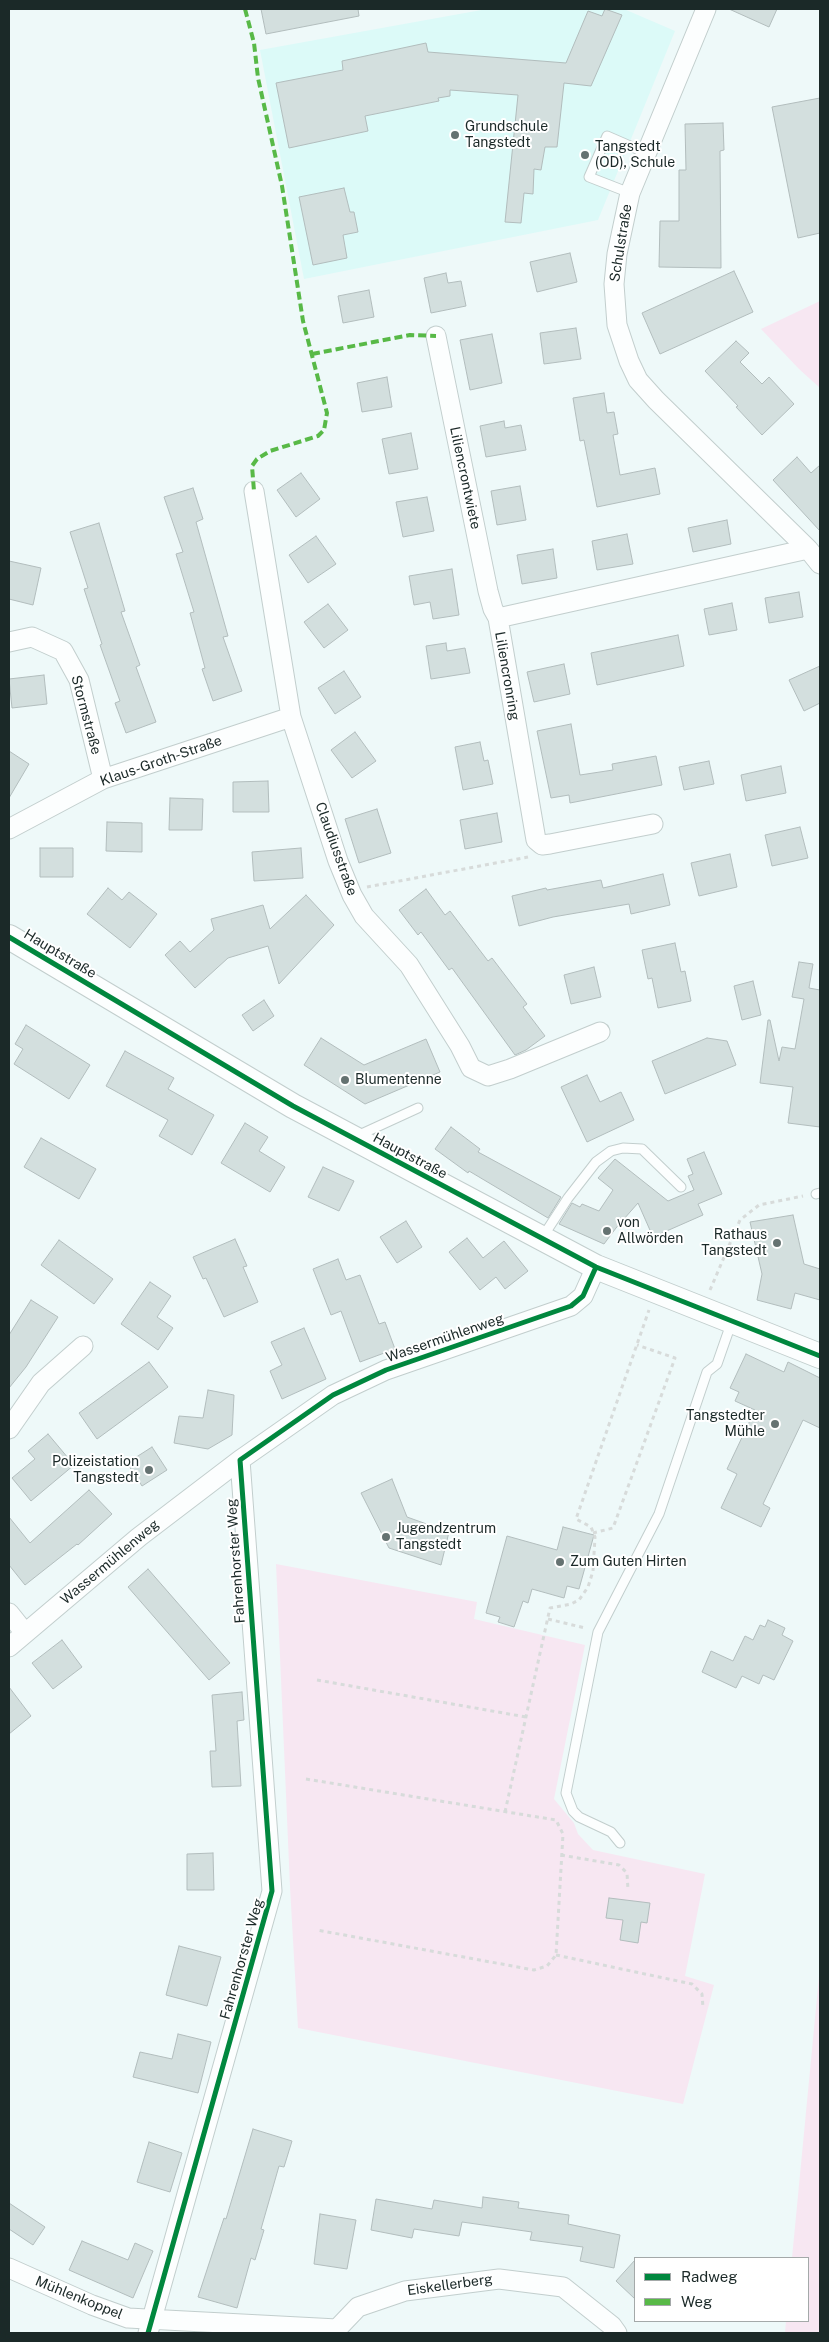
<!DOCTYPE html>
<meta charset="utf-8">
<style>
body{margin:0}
#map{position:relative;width:829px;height:2342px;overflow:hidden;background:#eef9f9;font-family:"Public Sans",sans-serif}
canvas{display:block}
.frame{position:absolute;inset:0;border:10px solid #1b2928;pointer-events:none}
.legend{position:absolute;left:634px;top:2257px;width:175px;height:65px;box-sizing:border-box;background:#fff;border:1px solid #a4a9a9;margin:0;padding:6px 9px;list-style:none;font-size:15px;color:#1b2928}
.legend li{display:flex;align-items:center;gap:10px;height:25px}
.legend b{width:25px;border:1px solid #a4a9a9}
</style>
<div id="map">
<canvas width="829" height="2342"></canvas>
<div class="frame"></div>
<ul class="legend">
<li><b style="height:6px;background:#00873e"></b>Radweg</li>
<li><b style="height:6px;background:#58b947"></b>Weg</li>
</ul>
</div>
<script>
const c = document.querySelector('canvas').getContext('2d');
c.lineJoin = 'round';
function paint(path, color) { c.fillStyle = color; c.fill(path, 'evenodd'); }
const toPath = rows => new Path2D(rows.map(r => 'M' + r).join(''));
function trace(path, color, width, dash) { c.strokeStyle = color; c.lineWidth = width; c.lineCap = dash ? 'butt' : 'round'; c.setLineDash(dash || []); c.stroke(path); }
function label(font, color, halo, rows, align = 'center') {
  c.font = font + ' "Public Sans",sans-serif'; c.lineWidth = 4; c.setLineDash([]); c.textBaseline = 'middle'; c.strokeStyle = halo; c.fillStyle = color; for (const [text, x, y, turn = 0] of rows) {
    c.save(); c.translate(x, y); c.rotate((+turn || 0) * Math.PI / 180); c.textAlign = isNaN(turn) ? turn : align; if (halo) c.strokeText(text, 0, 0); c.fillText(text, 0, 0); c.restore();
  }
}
const built = toPath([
 [487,9,624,9,675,31,598,220,304,279,260,50]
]);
const green = toPath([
 [820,301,820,388,799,369,761,329],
 [276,1564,477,1602,474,1619,585,1645,554,1799,574,1823,578,1834,593,1850,705,1874,685,1976,714,1985,683,2104,298,2028,290,1887],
 [820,1966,820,2333,785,2333,786,2321,808,2321,808,2258,792,2258]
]);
const building = toPath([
 [261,9,358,9,359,16,266,34,261,9],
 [605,9,622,15,591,86,564,83,557,147,545,147,541,170,534,169,533,194,524,193,521,223,505,222,518,95,450,90,450,96,438,98,439,101,365,116,368,131,289,148,276,83,343,70,342,61,426,43,428,52,566,63,588,11,602,16,605,9],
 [729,9,777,9,769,27,729,9],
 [820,98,820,233,798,238,772,107,820,98],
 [723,123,724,150,720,151,721,268,659,267,660,221,679,221,679,170,686,170,685,124,723,123],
 [344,188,350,212,354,212,358,232,343,235,347,258,313,265,299,197,344,188],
 [570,253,577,282,537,292,530,262,570,253],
 [734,271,753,312,660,354,642,313,734,271],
 [446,273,448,283,461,281,466,306,431,313,424,278,446,273],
 [369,290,374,317,343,323,338,296,369,290],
 [576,328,581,359,544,364,540,333,576,328],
 [492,334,502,383,470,390,460,340,492,334],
 [736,341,749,353,740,362,762,384,769,377,794,404,762,435,736,407,738,406,705,371,736,341],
 [387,377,392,407,362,412,357,383,387,377],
 [604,393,607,413,614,412,618,434,613,435,620,475,655,468,660,494,597,507,584,440,580,441,573,398,604,393],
 [504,421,505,428,521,425,526,450,486,457,480,426,504,421],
 [411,433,418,469,389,474,382,439,411,433],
 [797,457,811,473,820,465,820,531,773,480,797,457],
 [301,473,320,499,296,517,277,490,301,473],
 [520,486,526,520,497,525,491,491,520,486],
 [193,488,203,519,196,522,228,636,223,637,242,691,213,701,202,669,205,668,190,613,194,612,176,554,183,552,164,497,193,488],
 [427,497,434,531,403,537,396,502,427,497],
 [727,520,731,544,693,552,688,528,727,520],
 [99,523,125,611,121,612,140,665,136,667,156,722,126,733,115,703,120,701,100,645,102,644,84,589,88,588,70,532,99,523],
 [627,534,633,564,597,570,592,541,627,534],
 [316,536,336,564,308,583,289,555,316,536],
 [553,549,557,578,522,584,517,555,553,549],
 [9,561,41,568,33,605,9,599,9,561],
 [452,569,459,615,433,619,430,602,414,605,409,576,452,569],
 [799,592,803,617,769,623,765,598,799,592],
 [732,603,737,630,709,635,704,609,732,603],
 [328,604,348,630,324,648,304,622,328,604],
 [678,635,684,666,597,685,591,653,678,635],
 [446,643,447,651,465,648,470,673,431,679,426,646,446,643],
 [564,664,570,694,534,702,527,672,564,664],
 [820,666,820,703,804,711,789,680,820,666],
 [344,671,361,697,335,714,318,688,344,671],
 [44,675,47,704,12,708,9,679,44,675],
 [571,724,580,775,613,770,612,764,656,756,662,785,570,803,569,795,551,798,537,731,571,724],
 [355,732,376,761,352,778,331,750,355,732],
 [480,742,484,761,488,760,493,784,463,790,455,747,480,742],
 [9,751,29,764,9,798,9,751],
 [709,761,714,784,684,790,679,767,709,761],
 [781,766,786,793,746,801,741,775,781,766],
 [268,781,269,812,233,812,233,782,268,781],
 [170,798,203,799,202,830,169,830,170,798],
 [377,809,391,853,359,863,345,819,377,809],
 [497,813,502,842,465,849,460,820,497,813],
 [107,822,142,823,142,852,106,851,107,822],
 [800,827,808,858,772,866,765,835,800,827],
 [40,848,73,848,73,877,40,877,40,848],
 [301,848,303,878,254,881,252,852,301,848],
 [730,854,737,887,699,896,691,863,730,854],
 [663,874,670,905,631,914,629,904,553,917,519,926,512,896,546,888,547,890,601,880,603,888,663,874],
 [108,888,122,900,129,892,157,914,130,948,87,914,108,888],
 [426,889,445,915,450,911,488,961,492,958,527,1004,523,1007,545,1036,526,1050,515,1055,452,968,449,970,421,932,418,935,399,910,426,889],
 [306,895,334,925,279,984,268,946,228,958,195,988,165,955,180,941,190,952,214,930,211,919,263,905,270,929,306,895],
 [675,943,681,972,685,971,691,1001,658,1008,652,978,648,979,642,950,675,943],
 [799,962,813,964,809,988,820,990,820,1127,788,1123,793,1087,760,1083,768,1020,770,1020,779,1061,782,1047,795,1049,804,999,792,997,799,962],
 [594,967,601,997,571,1004,564,975,594,967],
 [753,981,761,1015,742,1020,734,986,753,981],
 [264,1000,274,1016,253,1031,242,1015,264,1000],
 [26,1025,90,1065,69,1099,14,1064,23,1049,15,1044,26,1025],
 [321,1038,364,1065,426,1039,440,1072,365,1104,304,1065,321,1038],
 [707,1038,727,1041,736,1065,665,1094,652,1061,707,1038],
 [125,1051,174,1078,168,1089,214,1115,192,1155,159,1136,168,1120,106,1086,125,1051],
 [587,1075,600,1102,621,1092,634,1120,587,1142,561,1087,587,1075],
 [245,1123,268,1137,259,1151,285,1167,270,1192,221,1163,245,1123],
 [451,1127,480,1149,478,1152,561,1197,548,1218,469,1171,468,1173,435,1149,451,1127],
 [41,1138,96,1169,79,1199,24,1167,41,1138],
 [704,1152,722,1194,698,1204,703,1215,653,1237,638,1203,616,1228,604,1244,559,1224,572,1203,580,1207,582,1204,599,1211,613,1190,598,1178,615,1159,668,1201,694,1190,688,1176,693,1174,687,1159,704,1152],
 [323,1167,354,1181,339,1211,308,1197,323,1167],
 [793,1215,804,1264,820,1269,820,1300,795,1293,791,1309,757,1300,762,1274,750,1222,793,1215],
 [406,1221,422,1247,397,1263,380,1237,406,1221],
 [467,1238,483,1258,504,1241,528,1271,505,1289,496,1277,480,1290,449,1252,467,1238],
 [235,1239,247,1266,243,1267,258,1302,224,1317,206,1278,203,1279,193,1257,235,1239],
 [59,1240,113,1279,94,1304,41,1265,59,1240],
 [338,1259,346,1280,360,1275,379,1324,385,1322,395,1349,360,1362,341,1311,331,1315,313,1269,338,1259],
 [150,1282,171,1296,157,1317,173,1328,158,1350,121,1324,150,1282],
 [31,1300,58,1317,26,1367,9,1388,9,1335,31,1300],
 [304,1328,326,1379,282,1399,270,1371,282,1365,271,1342,304,1328],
 [746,1354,784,1372,788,1362,820,1378,820,1428,803,1420,763,1504,770,1508,761,1527,721,1508,737,1474,727,1469,755,1410,735,1401,739,1392,730,1388,746,1354],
 [149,1362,168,1387,97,1439,79,1413,149,1362],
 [208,1390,234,1395,232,1435,208,1449,174,1443,179,1416,203,1418,208,1390],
 [48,1434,74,1465,31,1501,12,1478,35,1459,28,1451,48,1434],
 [152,1447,167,1470,142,1486,127,1463,152,1447],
 [392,1479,407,1517,449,1532,441,1565,389,1548,361,1493,392,1479],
 [89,1490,112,1514,78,1545,77,1544,25,1585,9,1565,9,1517,30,1543,89,1490],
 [563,1527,594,1535,579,1589,567,1586,564,1598,532,1589,528,1603,523,1601,514,1627,498,1622,500,1617,486,1613,507,1536,557,1550,563,1527],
 [148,1569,230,1663,209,1680,128,1587,148,1569],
 [768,1620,785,1628,782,1635,793,1641,774,1680,763,1675,759,1684,742,1676,736,1688,702,1672,711,1651,733,1661,745,1636,753,1640,760,1625,765,1627,768,1620],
 [62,1640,82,1667,53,1689,32,1663,62,1640],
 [9,1687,31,1716,9,1734,9,1687],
 [242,1692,244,1720,237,1721,241,1786,212,1787,210,1751,216,1751,212,1695,242,1692],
 [213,1853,214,1890,187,1890,187,1854,213,1853],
 [609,1898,650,1903,647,1923,641,1922,638,1943,620,1940,623,1920,606,1918,609,1898],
 [179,1946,221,1957,207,2006,166,1995,179,1946],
 [178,2034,211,2042,198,2093,133,2077,140,2052,172,2059,178,2034],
 [253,2129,292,2141,284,2167,279,2166,261,2229,264,2230,255,2260,251,2258,237,2308,198,2297,224,2218,226,2219,253,2129],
 [149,2142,182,2153,170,2192,137,2182,149,2142],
 [483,2197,519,2202,518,2208,569,2215,568,2224,620,2235,614,2268,580,2261,583,2247,530,2240,532,2232,462,2222,459,2236,414,2229,412,2238,371,2230,376,2199,432,2209,434,2200,482,2208,483,2197],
 [9,2203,45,2227,33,2245,9,2229,9,2203],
 [320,2214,356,2220,347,2269,314,2264,320,2214],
 [82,2241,128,2260,135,2243,153,2251,133,2298,69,2270,82,2241],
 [635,2260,635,2299,616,2281,635,2260]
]);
const path = toPath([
 [367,887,528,857],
 [710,1290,740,1220,759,1205,803,1196],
 [593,1533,613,1528,675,1358,637,1345],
 [548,1619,585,1628],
 [317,1680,526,1717],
 [306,1779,556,1820,563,1834,556,1955,547,1966,534,1970,317,1930],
 [505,1812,550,1608,571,1604,579,1600,588,1587,593,1571,595,1537,591,1527,576,1519,649,1310],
 [561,1855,619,1865,627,1873,628,1890],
 [556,1955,692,1984,702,1994,703,2008]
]);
const service = toPath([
 [630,193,589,177,607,136,646,153],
 [357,1136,418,1108],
 [816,1194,820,1193],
 [542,1238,568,1198,596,1162,611,1151,623,1148,642,1149,681,1187],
 [620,1843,611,1832,579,1817,573,1811,566,1793,598,1632,659,1514,707,1372,717,1364,732,1321]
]);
const minor = toPath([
 [706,9,630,193,617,254,614,284,617,325,629,361,638,380,656,400,808,549,820,564],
 [436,336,488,591,493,609,498,618,536,840,542,845,550,844,653,824],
 [254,491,291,717,338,861,352,895,364,916,409,965,460,1046,471,1068,488,1076,510,1069,600,1032],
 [498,618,808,549],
 [9,642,32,637,63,651,79,680,103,779],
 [9,829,103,779,291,717],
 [9,1429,41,1383,83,1346],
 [9,1613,25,1633],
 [9,1647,139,1537,240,1460,333,1395,386,1370,571,1306,583,1296,596,1267],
 [9,2268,92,2305,128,2318,337,2329,358,2307,405,2291,499,2279,563,2287,612,2326,617,2333],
 [148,2333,272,1891,240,1460]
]);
const tertiary = toPath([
 [9,937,293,1106,596,1267,820,1356]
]);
const quiet = toPath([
 [245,9,254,43,258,78,282,186,303,321,327,413,324,430,318,436,270,451,257,459,252,466,254,491],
 [312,354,410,335,436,336]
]);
const cycleway = toPath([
 [9,937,293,1106,596,1267,820,1356],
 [148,2333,272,1891,240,1460,333,1395,386,1370,571,1306,583,1296,596,1267]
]);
const markers = [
 [455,135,5,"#657271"],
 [585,155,5,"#657271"],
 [345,1080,5,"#657271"],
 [607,1231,5,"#657271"],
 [777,1243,5,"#657271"],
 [775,1424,5,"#657271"],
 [149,1470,5,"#657271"],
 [386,1537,5,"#657271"],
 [560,1562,5,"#657271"]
];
const poiNames = [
 ["Grundschule",465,127],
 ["Tangstedt",465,143],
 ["Tangstedt",595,147],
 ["(OD), Schule",595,163],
 ["Blumentenne",355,1080],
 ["von",617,1223],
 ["Allwörden",617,1239],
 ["Rathaus",767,1235,"right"],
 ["Tangstedt",767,1251,"right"],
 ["Tangstedter",765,1416,"right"],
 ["Mühle",765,1432,"right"],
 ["Polizeistation",139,1462,"right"],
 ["Tangstedt",139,1478,"right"],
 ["Jugendzentrum",396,1529],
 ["Tangstedt",396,1545],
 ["Zum Guten Hirten",570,1562]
];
const streetNames = [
 ["Schulstraße",621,243,-81],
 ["Liliencrontwiete",465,478,78],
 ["Liliencronring",507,676,80],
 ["Stormstraße",86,715,75],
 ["Klaus-Groth-Straße",161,761,-19],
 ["Claudiusstraße",336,849,70],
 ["Hauptstraße",60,954,31],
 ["Hauptstraße",410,1156,28],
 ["Wassermühlenweg",445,1338,-19],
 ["Fahrenhorster Weg",236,1561,-94],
 ["Wassermühlenweg",110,1562,-40],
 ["Fahrenhorster Weg",242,1959,-74],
 ["Eiskellerberg",450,2285,-8],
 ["Mühlenkoppel",79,2298,22]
];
paint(built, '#dcfaf8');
paint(green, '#f7e7f2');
paint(building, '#d3dfde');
trace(building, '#b2bdbd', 1);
trace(service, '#c2cecd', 11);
trace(minor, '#c2cecd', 21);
trace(tertiary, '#c2cecd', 26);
trace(path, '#d7dbda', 3, [4, 4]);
trace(service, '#fcfefe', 9);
trace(minor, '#fcfefe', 19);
trace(tertiary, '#fcfefe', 24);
trace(quiet, '#58b947', 4, [8, 4]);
trace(cycleway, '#00873e', 5);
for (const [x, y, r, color] of markers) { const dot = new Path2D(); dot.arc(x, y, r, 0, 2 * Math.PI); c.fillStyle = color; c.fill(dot); trace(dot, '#fff', 2); }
label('14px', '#1b2928', '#fff', poiNames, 'left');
label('14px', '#1b2928', '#fff', streetNames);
</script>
